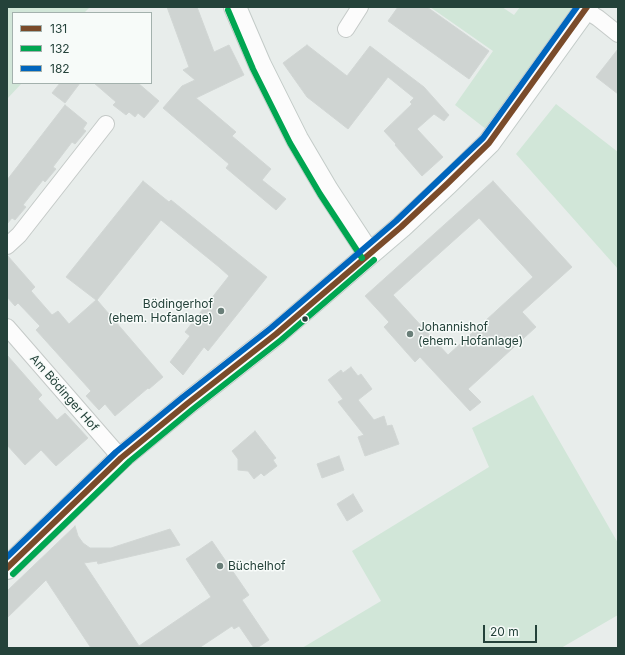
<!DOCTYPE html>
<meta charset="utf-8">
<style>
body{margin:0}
#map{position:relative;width:625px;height:655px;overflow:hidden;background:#e8edeb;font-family:Inter,sans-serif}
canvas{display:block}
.frame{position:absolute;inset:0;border:8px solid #24423a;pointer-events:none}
.legend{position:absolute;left:12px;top:12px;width:140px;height:72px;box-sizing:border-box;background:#f7fbf9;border:1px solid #a3b1ad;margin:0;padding:5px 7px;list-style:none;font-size:12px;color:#24423a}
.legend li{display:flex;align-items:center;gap:8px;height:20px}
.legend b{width:20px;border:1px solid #a3b1ad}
.scale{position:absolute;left:483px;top:625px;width:54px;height:18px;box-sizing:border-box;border:2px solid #24423a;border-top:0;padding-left:5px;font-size:12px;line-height:14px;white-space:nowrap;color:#24423a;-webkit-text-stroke:3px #f7fbf9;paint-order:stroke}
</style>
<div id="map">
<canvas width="625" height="655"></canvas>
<div class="frame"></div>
<ul class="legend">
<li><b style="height:5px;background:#7a4b2a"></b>131</li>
<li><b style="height:5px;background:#00a651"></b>132</li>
<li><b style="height:5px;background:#0065bd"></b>182</li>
</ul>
<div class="scale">20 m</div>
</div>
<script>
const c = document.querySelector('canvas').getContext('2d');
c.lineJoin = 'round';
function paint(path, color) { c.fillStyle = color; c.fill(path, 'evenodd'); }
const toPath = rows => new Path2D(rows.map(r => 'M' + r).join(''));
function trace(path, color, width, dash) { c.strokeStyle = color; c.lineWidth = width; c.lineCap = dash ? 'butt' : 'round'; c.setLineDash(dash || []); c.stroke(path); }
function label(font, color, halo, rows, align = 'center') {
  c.font = font + ' Inter,sans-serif'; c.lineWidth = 3; c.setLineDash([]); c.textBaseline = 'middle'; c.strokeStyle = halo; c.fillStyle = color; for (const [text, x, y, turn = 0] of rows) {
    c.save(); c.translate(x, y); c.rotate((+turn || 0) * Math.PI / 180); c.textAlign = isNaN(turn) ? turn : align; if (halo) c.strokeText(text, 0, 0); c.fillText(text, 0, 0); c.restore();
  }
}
const green = toPath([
 [7,7,90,7,84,13,13,13,13,83,22,83,7,99],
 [430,7,502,7,514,15,520,7,579,7,491,133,455,105,493,51],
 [556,104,618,152,618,269,516,154],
 [533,395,618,543,618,615,561,648,302,648,381,601,352,551,489,467,472,428]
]);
const building = toPath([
 [167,7,197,7,214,52,229,45,244,75,196,98,236,132,232,136,271,169,262,180,286,199,276,210,226,168,229,164,163,108,182,86,195,80,183,70,189,67,167,7],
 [398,7,427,7,489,51,469,79,388,21,398,7],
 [307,45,347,76,370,46,424,87,449,115,444,121,434,114,417,129,443,157,422,176,395,145,396,144,384,131,412,104,410,102,414,98,388,77,348,129,307,97,283,63,307,45],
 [618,49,618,94,596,77,618,49],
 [60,83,80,83,65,103,52,93,60,83],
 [94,83,138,83,159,101,144,118,138,113,135,117,129,112,126,115,113,105,116,102,94,83],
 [65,105,87,123,83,129,86,131,75,144,72,142,53,167,56,169,45,182,43,180,23,205,26,207,15,220,12,218,7,224,7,180,65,105],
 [143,181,169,202,171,200,267,277,208,351,204,347,183,375,170,362,190,336,185,332,229,276,219,267,161,220,97,300,163,377,149,389,148,388,115,416,105,404,99,410,86,396,91,391,36,330,40,326,18,303,15,306,7,297,7,255,35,287,31,291,52,315,58,311,69,324,96,300,66,277,143,181],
 [493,181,572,267,522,312,536,327,468,389,481,402,470,411,420,357,415,362,384,327,389,322,365,296,493,181],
 [479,218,533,277,448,355,393,295,479,218],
 [7,355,42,395,38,399,57,420,65,413,88,438,56,466,41,450,25,465,7,445,7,355],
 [351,367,358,376,361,374,372,389,358,400,374,420,384,416,387,426,392,425,399,444,365,456,358,437,364,435,338,402,343,399,328,380,341,370,343,373,351,367],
 [255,431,276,458,273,460,277,466,264,476,261,473,254,479,248,471,238,470,238,459,232,451,255,431],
 [339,456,344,470,322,478,317,464,339,456],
 [353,494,363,511,347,521,337,504,353,494],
 [75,526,78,536,83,543,90,548,111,548,170,529,180,545,98,564,97,561,84,563,139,646,211,597,186,559,212,541,249,595,242,600,269,640,257,648,254,648,239,626,234,629,232,626,199,648,91,648,46,580,7,618,7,591,75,526]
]);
const street = toPath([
 [585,10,598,18,618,34],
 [346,29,360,7],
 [7,246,19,235,106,124],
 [7,327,121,458]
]);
const secondary = toPath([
 [235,7,260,65,297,139,327,190,369,254],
 [7,568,121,458,188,403,276,334,401,227,447,184,489,143,587,7]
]);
const bus1 = toPath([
 [7,568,121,458,188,403,276,334,401,227,447,184,489,143,587,7]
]);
const bus2 = toPath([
 [228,10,253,69,290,143,320,194,362,258],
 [13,574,130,461,193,409,281,340,374,260]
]);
const bus3 = toPath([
 [7,557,116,452,183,397,271,328,396,221,441,178,483,138,577,7]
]);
const markers = [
 [221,311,4,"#697e78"],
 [305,319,3.5,"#24423a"],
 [410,334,4,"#697e78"],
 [220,566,4,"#697e78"]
];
const poiNames = [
 ["Bödingerhof",213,304,"right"],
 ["(ehem. Hofanlage)",213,318,"right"],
 ["Johannishof",418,327],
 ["(ehem. Hofanlage)",418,341],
 ["Büchelhof",228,566]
];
const streetNames = [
 ["Am Bödinger Hof",64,393,49]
];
paint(green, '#d1e6d8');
paint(building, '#cfd4d2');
trace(building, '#d1d6d4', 1);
trace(street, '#c5cac8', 18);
trace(secondary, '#c3cbc8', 24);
trace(street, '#fcfcfc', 16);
trace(secondary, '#fcfcfc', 22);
trace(bus1, '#7a4b2a', 6);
trace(bus2, '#00a651', 6);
trace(bus3, '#0065bd', 6);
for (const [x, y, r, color] of markers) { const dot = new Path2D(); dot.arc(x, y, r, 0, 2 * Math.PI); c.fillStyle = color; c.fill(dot); trace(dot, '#f7fbf9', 1.5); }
label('12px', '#24423a', '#f7fbf9', poiNames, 'left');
label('12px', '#24423a', '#f7fbf9', streetNames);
</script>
